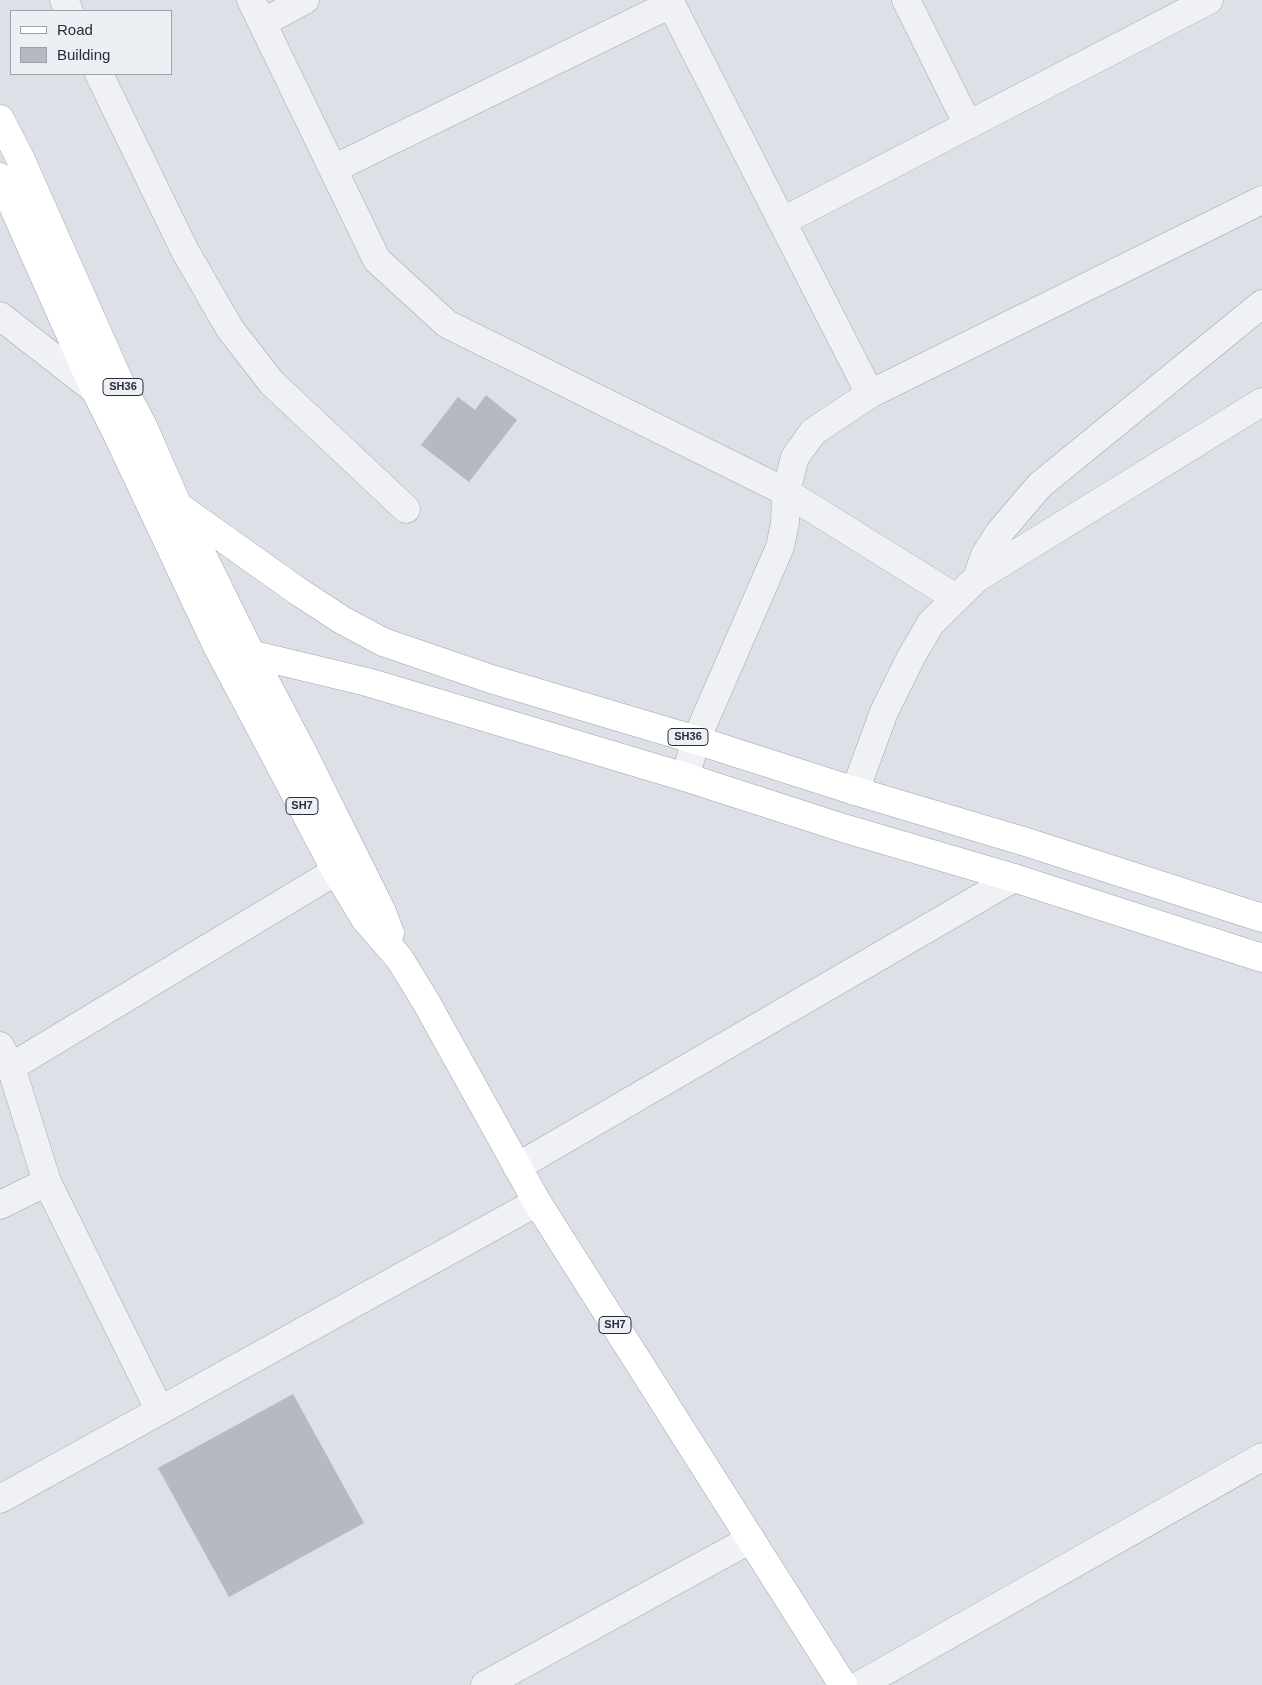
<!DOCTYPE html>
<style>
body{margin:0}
#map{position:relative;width:1262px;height:1685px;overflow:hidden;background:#dde0e6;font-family:Arial,sans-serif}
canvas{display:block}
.legend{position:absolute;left:10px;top:10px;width:162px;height:65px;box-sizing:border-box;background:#eceff4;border:1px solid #9da1aa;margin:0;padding:6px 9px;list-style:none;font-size:15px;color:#272d3b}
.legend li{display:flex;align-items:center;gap:10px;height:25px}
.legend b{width:25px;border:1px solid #9da1aa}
</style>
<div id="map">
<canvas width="1262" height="1685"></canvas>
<ul class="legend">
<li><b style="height:6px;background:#fff"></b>Road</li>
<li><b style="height:14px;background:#b4b9c2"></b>Building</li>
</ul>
</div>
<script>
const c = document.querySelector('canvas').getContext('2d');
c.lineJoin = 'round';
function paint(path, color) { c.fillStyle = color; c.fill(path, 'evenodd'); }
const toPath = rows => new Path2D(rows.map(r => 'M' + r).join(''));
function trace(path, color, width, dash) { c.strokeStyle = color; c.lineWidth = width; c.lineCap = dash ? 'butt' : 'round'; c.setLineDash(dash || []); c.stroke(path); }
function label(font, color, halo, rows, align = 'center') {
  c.font = font + ' Arial,sans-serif'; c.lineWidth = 4; c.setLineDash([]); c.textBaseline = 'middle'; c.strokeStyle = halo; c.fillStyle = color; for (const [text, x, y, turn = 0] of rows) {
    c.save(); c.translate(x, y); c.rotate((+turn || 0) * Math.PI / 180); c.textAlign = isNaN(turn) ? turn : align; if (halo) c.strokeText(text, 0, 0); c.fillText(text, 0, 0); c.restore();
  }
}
const building = toPath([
 [486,395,517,420,469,482,421,445,458,397,475,410],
 [293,1394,364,1523,229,1597,158,1468]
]);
const minor = toPath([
 [64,0,69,11],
 [251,0,377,260,447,324,786,492,956,598],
 [669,0,870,394],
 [906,0,968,125],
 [262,23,305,0],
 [99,74,185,251,230,329,272,383,406,509],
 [333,169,671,4],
 [783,221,1209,0],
 [0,316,95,390],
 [977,578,985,555,999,533,1040,485,1262,304],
 [685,777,696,740,780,547,785,523,786,492,795,457,813,432,870,394,1262,200],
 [855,791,884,712,911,657,931,623,977,578,1262,402],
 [0,1046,11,1067],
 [517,1167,1014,878],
 [47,1182,160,1411],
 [0,1205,47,1182,11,1067,336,871],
 [0,1499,537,1202],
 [485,1685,751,1539],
 [860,1685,1262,1457]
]);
const major = toPath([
 [0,119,21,160,118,379,142,424,178,506,251,654,303,753,382,912,390,933],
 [0,177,95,390,118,436,217,646,336,871,365,919,399,958,426,1002,537,1202,843,1685],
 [145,493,178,506,299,592,342,620,383,642,491,679,696,740,855,791,1026,842,1262,918],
 [217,646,367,682,685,777,843,828,1014,878,1262,958]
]);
const shields = [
 [123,387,40],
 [688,737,40],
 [302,806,32],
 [615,1325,32]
];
const shieldNames = [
 ["SH36",123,387],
 ["SH36",688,737],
 ["SH7",302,806],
 ["SH7",615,1325]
];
paint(building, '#b4b9c2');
trace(minor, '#a3a7af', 29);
trace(major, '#9da4b0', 29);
trace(minor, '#eff1f4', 28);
trace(major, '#fff', 28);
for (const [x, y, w] of shields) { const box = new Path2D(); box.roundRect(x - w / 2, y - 8.5, w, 17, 4); c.fillStyle = '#eceff4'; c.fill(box); trace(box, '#272d3b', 1); }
label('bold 11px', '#272d3b', null, shieldNames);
</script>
